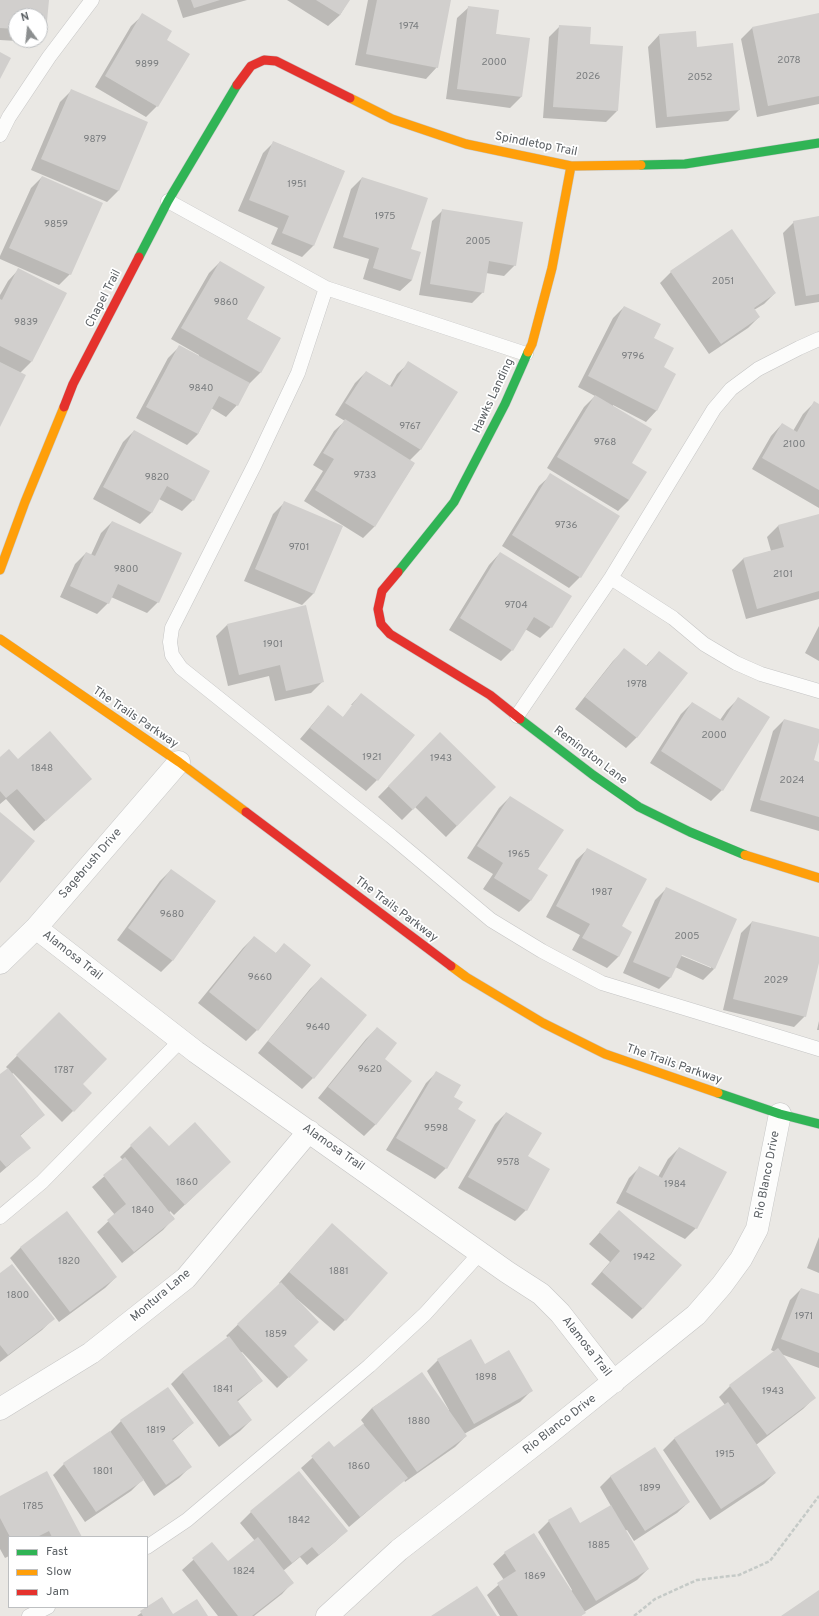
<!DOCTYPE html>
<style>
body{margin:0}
#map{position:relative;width:819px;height:1616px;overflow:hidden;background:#eae8e4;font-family:Overpass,sans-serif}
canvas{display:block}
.legend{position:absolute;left:8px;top:1536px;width:140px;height:72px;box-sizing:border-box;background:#fff;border:1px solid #bdbfc1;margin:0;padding:5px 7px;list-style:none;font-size:12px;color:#5a5f63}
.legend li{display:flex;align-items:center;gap:8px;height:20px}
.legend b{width:20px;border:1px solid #bdbfc1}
.north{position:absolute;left:8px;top:8px;width:40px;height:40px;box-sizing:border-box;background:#fff;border:1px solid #bdbfc1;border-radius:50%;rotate:345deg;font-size:11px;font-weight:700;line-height:16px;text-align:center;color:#5a5f63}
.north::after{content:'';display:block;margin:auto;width:14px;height:18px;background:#8c8f90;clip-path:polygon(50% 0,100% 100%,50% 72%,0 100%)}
</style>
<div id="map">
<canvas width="819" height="1616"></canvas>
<ul class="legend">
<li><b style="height:5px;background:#30b455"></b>Fast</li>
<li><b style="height:5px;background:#ff9f0a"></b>Slow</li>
<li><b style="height:5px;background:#e5322d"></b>Jam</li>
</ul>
<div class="north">N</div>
</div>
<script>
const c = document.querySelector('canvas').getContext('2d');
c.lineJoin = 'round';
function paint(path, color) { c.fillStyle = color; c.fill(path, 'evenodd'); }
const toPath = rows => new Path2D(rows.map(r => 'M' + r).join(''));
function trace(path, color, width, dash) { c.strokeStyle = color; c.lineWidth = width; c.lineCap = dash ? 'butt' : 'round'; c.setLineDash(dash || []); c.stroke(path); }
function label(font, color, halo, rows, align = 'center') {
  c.font = font + ' Overpass,sans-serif'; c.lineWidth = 3.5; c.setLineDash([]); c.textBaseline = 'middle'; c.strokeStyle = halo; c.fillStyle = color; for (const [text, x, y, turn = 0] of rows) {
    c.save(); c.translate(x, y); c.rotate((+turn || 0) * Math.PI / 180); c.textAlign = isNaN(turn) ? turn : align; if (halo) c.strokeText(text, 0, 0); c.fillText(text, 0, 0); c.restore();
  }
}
const shadow = toPath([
 [0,0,48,0,45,31,40,36,40,16,16,16,16,40,36,40,34,42,0,40],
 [177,0,247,0,183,18],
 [287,0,349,0,340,15,328,26],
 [368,0,450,0,437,67,426,79,355,65],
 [469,7,494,34,529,39,521,97,510,108,446,99,457,18],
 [819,14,819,104,757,117,741,39,752,28],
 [143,15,165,41,157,106,146,117,95,87,131,26],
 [560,26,589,45,622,47,617,111,606,122,543,118,549,37],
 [659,35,696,48,739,110,728,121,656,128,648,47],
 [71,91,147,123,118,191,107,202,31,170,60,102],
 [274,142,344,171,313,246,302,257,271,244,278,228,238,211,263,153],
 [42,177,70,274,59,285,0,259,0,256,31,188],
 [362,178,410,249,412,280,400,291,363,279,369,259,333,248,351,189],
 [443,210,515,265,504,276,486,273,483,292,472,303,419,295,432,221],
 [819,218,819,302,795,306,783,233,794,222],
 [220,262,246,319,280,338,260,373,249,384,237,405,226,417,211,408,198,434,187,445,136,418,168,358,179,347,199,357,199,355,171,339,209,273],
 [19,269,31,362,20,373,0,425,0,295,8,281],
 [671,272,775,293,764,304,754,310,759,317,748,328,709,354,660,283],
 [624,307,662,367,657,410,646,422,613,405,613,407,630,464,629,500,618,511,547,468,584,407,595,396,578,387,613,318],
 [409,363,456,392,420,450,409,461,414,464,374,527,363,538,304,501,323,471,313,465,334,431,345,421,335,415,355,383,366,372,390,386,397,374],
 [814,403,819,405,819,508,752,469,771,436,782,424,793,431,803,414],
 [134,431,193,500,182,511,159,499,151,513,140,524,93,499,123,442],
 [551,475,580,577,569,588,502,546,539,486],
 [284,503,342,527,313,594,302,605,244,581,273,514],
 [819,515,819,599,746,619,732,570,743,559,771,551,767,537,778,526],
 [112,522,158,602,147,613,111,597,108,603,97,614,60,597,75,564,86,553,91,555,101,533],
 [500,553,551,627,540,638,525,629,512,650,501,661,449,630,489,565],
 [227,625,323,681,311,693,275,701,269,676,228,686,216,636],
 [819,626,819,661,805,653],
 [624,650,646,666,659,652,637,737,626,748,575,709,613,661],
 [361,694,414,735,377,780,366,791,300,739,328,706,340,721,353,705,351,705],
 [738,699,722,790,711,801,650,763,681,714,692,703,720,720,727,710],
 [784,720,819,730,819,738,812,761,819,763,819,831,750,811,773,731],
 [440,734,495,787,446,837,415,807,402,820,378,797],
 [0,758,18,760,91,779,34,831,6,799,0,804],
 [510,797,537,870,546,876,530,901,519,912,483,889,493,874,467,858,499,808],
 [588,849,620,927,631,932,618,957,607,968,572,950,580,935,546,917,576,860],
 [171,870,215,902,172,961,161,972,117,940,160,881],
 [666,889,714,969,703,980,675,967,670,978,659,989,623,973,655,900],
 [677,952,711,966,711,968,677,954],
 [752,922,819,938,819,958,805,1016,794,1027,723,1010,741,933],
 [254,937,275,954,284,945,310,966,257,1030,246,1041,198,1003,243,948],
 [321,978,366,1015,313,1078,302,1089,258,1053,310,989],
 [59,1013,81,1084,91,1093,62,1122,13,1073,12,1074,44,1115,20,1136,29,1148,0,1173,0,1075,8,1069,6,1067],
 [819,1021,819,1030,817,1030],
 [377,1028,383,1059,411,1081,375,1125,364,1136,318,1098,366,1039],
 [437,1072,457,1109,446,1168,435,1179,386,1150,426,1083],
 [506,1113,527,1157,526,1210,515,1221,458,1188,495,1124],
 [131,1146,169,1147,230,1162,174,1215,170,1211,169,1213,174,1218,163,1230,122,1263,97,1232,115,1215,92,1187,123,1160,120,1157],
 [679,1148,696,1228,685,1239,616,1203,629,1178,640,1167,658,1177,668,1159],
 [619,1211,643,1308,632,1319,591,1284,610,1262,589,1244],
 [321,1236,345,1320,334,1331,297,1299,293,1346,295,1371,277,1388,242,1352,241,1352,262,1381,237,1402,251,1420,240,1431,219,1447,171,1384,182,1373,229,1338,226,1336,280,1284,279,1283],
 [819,1237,819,1273,807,1268],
 [21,1247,116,1277,105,1288,59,1322,10,1258],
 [0,1274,53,1319,42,1330,0,1362],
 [801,1289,819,1295,819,1368,781,1354,814,1398,803,1409,756,1445,775,1473,764,1484,710,1520,663,1450,674,1439,725,1405,719,1397,730,1386,775,1352,771,1350,790,1300],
 [438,1360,531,1391,520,1402,464,1434,466,1436,455,1447,405,1482,404,1480,349,1527,301,1468,329,1443,334,1449,364,1424,361,1420,372,1408,422,1374,447,1410,449,1410,427,1371],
 [121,1421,193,1423,172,1441,190,1467,179,1478,154,1496,143,1479,131,1491,85,1522,53,1475,64,1464,110,1432],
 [611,1476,689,1502,677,1513,634,1541,627,1530,625,1531,648,1569,637,1580,584,1612,581,1616,500,1616,487,1595,504,1580,493,1564,505,1553,534,1534,571,1591,572,1590,538,1532,549,1521,570,1508,580,1524,611,1506,600,1487],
 [0,1497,81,1537,9,1537,9,1556,5,1558,0,1549],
 [251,1512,346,1531,335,1542,307,1565,300,1557,283,1571,293,1582,282,1594,254,1616,218,1616,182,1570,212,1543,228,1562,255,1541,240,1523],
 [161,1598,172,1616,207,1616,137,1616]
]);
const building = toPath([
 [0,0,49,0,46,32,40,31,40,16,16,16,16,29,0,28],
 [191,0,220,0,194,8],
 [316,0,350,0,340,15],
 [377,0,451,0,438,68,366,54],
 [468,6,499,10,496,34,530,38,522,97,457,89],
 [142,13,172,31,167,40,190,54,158,107,105,76],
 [819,13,819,96,768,106,752,27],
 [559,25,591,27,590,44,623,46,618,111,553,107],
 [696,31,697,47,733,43,740,110,667,117,659,34],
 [0,52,11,58,0,79],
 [71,89,148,122,119,191,41,159],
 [273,141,345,171,314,246,282,233,289,216,249,200],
 [42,176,103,203,71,275,9,248],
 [362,177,428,198,411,249,421,252,412,280,373,268,379,248,343,237],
 [442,209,523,222,516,266,489,261,484,293,430,284],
 [819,216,819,294,806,296,793,221],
 [732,229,776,293,754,308,760,317,721,344,670,271],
 [220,261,265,287,247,319,281,338,261,373,181,328],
 [18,268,67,293,32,362,0,346,0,299,2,300],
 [624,306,661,324,654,338,674,348,664,367,676,374,657,411,588,376],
 [179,345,250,383,238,406,219,396,198,434,146,407],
 [408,361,458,392,421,450,345,403,366,371,392,387],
 [0,362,26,375,0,427],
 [595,395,652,429,632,463,647,472,629,500,557,457],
 [814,401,819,404,819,490,762,458,782,423,797,432],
 [345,419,415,463,375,527,315,490,334,459,323,453],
 [134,430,210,471,194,501,167,486,152,513,103,487],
 [550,473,620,516,581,578,512,535],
 [284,501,343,526,314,594,255,569],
 [819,514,819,591,757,609,743,558,784,547,778,525],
 [112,521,182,553,159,603,118,584,109,604,70,586,86,552,95,556],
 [500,552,572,596,552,628,534,617,513,651,460,618],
 [306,605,324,682,286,691,280,665,239,675,227,624],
 [624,648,647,666,659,651,688,673,637,738,585,697],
 [361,693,415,735,378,781,310,728,328,705,343,717],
 [738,697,770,717,723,791,661,751,692,702,723,721],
 [784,719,819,729,819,742,814,760,819,762,819,817,760,800],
 [50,731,92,779,46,821,17,789,6,798,0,791,0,757,9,749,18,759],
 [440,732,496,787,457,826,426,796,413,810,388,786],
 [510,796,564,830,538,869,548,875,531,901,494,878,503,863,477,846],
 [0,812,35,841,0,883],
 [587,848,647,879,622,926,632,932,619,957,582,938,590,924,556,906],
 [171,869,216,901,173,961,128,928],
 [666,887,737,919,715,969,682,955,671,978,633,962],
 [752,921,819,937,819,963,806,1017,733,999],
 [254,936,276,953,284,943,311,965,258,1031,209,992],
 [321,977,367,1015,314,1079,268,1041],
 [59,1012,107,1059,83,1084,92,1093,74,1112,16,1055],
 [377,1027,397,1043,385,1059,412,1081,376,1125,328,1087],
 [8,1068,45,1115,20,1135,31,1148,6,1167,0,1160,0,1074],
 [436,1071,461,1085,454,1097,463,1102,458,1109,476,1120,447,1169,396,1138],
 [506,1112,542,1133,528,1156,550,1169,527,1211,468,1177],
 [195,1122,231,1162,185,1205,130,1145,150,1126,169,1146],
 [679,1147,727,1172,697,1229,626,1192,639,1166,662,1178],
 [125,1157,175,1219,134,1252,107,1220,126,1204,103,1175],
 [619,1210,682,1265,643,1309,602,1272,620,1251,599,1232],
 [67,1211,117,1277,70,1312,20,1247],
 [332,1223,388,1273,346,1321,289,1272],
 [12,1264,55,1319,8,1355,0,1345,0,1273],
 [281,1282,319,1322,294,1346,308,1360,289,1378,237,1324],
 [801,1288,819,1294,819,1353,781,1339],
 [229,1336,263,1381,237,1400,252,1420,230,1436,182,1372],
 [471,1339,485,1364,509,1350,533,1391,474,1424,437,1359],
 [778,1348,816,1398,767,1435,729,1385],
 [422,1372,467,1436,417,1472,372,1408],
 [168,1387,194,1423,172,1439,192,1467,166,1485,120,1420],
 [728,1402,776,1473,721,1509,674,1438],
 [363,1424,408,1478,360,1517,311,1456,329,1441,334,1447],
 [110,1431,144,1480,96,1512,63,1463],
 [655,1447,690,1502,645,1531,610,1476],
 [47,1471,82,1537,52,1537,49,1531,37,1537,10,1537,0,1518,0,1496],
 [299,1471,348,1531,319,1555,312,1547,292,1563,250,1511],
 [611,1505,649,1569,596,1601,548,1520,571,1507,580,1523],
 [534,1533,586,1613,581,1616,518,1616,497,1583,516,1571,504,1552],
 [258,1537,294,1583,252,1616,238,1616,192,1558,212,1542,228,1561],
 [477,1586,497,1616,431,1616],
 [819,1590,819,1616,781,1616],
 [162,1597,173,1614,197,1599,208,1616,143,1616,140,1611]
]);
const path = toPath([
 [634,1616,655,1599,697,1580,739,1575,770,1561,819,1496]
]);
const lane = toPath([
 [0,135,9,117,49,57,92,0],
 [168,201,326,288,526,354],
 [326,288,298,373,255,464,172,628,170,642,172,655,181,668,391,836,491,920,542,951,602,983,819,1049],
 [611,578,673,618,704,644,736,663,761,674,819,691],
 [517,716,611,578,714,409,731,389,758,369,799,348,819,339],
 [0,1217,42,1182,180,1041],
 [147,1547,187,1520,369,1366,425,1314,480,1253],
 [29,1616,48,1607]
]);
const street = toPath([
 [36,928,196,1052,507,1272,541,1294,560,1313,614,1382],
 [0,963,36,928,179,762],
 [0,1409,91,1353,186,1278,309,1131],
 [327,1616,399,1550,547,1435,696,1315,722,1285,741,1259,757,1229,780,1114]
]);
const fast = toPath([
 [641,165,685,164,819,143],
 [139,257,168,201,237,85],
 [398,572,454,502,505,404,528,352],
 [520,719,593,775,639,807,690,832,745,855],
 [718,1093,780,1114,819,1124]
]);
const slow = toPath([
 [350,98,392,119,466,144,571,166,641,165],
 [528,352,532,344,552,268,571,166],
 [0,570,25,502,64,407],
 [0,639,179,762,246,812],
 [745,855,819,878],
 [451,966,466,977,543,1023,605,1054,718,1093]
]);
const jam = toPath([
 [237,85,251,66,264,60,276,61,350,98],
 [64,407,73,384,139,257],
 [398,572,382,591,378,609,381,624,390,634,490,695,520,719],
 [246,812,451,966]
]);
const numberNames = [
 ["1974",409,27],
 ["2078",789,61],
 ["2000",494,63],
 ["9899",147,65],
 ["2026",588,77],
 ["2052",700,78],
 ["9879",95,140],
 ["1951",297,185],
 ["1975",385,217],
 ["9859",56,225],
 ["2005",478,242],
 ["2051",723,282],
 ["9860",226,303],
 ["9839",26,323],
 ["9796",633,357],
 ["9840",201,389],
 ["9767",410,427],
 ["9768",605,443],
 ["2100",794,445],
 ["9733",365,476],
 ["9820",157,478],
 ["9736",566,526],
 ["9701",299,548],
 ["9800",126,570],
 ["2101",783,575],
 ["9704",516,606],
 ["1901",273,645],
 ["1978",637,685],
 ["2000",714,736],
 ["1921",372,758],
 ["1943",441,759],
 ["1848",42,769],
 ["2024",792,781],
 ["1965",519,855],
 ["1987",602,893],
 ["9680",172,915],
 ["2005",687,937],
 ["9660",260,978],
 ["2029",776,981],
 ["9640",318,1028],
 ["9620",370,1070],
 ["1787",64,1071],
 ["9598",436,1129],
 ["9578",508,1163],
 ["1860",187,1183],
 ["1984",675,1185],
 ["1840",143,1211],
 ["1942",644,1258],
 ["1820",69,1262],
 ["1881",339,1272],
 ["1800",18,1296],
 ["1971",804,1317],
 ["1859",276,1335],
 ["1898",486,1378],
 ["1841",223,1390],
 ["1943",773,1392],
 ["1880",419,1422],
 ["1819",156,1431],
 ["1915",725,1455],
 ["1860",359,1467],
 ["1801",103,1472],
 ["1899",650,1489],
 ["1785",33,1507],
 ["1842",299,1521],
 ["1885",599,1546],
 ["1824",244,1572],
 ["1869",535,1577]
];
const streetNames = [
 ["Spindletop Trail",536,145,11],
 ["Chapel Trail",104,299,-63],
 ["Hawks Landing",494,396,-65],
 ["The Trails Parkway",135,718,34],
 ["Remington Lane",590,756,37],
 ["Sagebrush Drive",91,864,-49],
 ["The Trails Parkway",396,910,37],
 ["Alamosa Trail",72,956,38],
 ["The Trails Parkway",674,1065,19],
 ["Alamosa Trail",333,1148,35],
 ["Rio Blanco Drive",768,1175,-79],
 ["Montura Lane",161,1296,-40],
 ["Alamosa Trail",586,1347,52],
 ["Rio Blanco Drive",560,1425,-38]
];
paint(shadow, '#0003');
paint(building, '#d1cfcd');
trace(lane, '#c5c5c5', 15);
trace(street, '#c5c5c5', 23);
trace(fast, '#c6c7c7', 10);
trace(slow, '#c6c7c7', 10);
trace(jam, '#c6c7c7', 10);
trace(path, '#c5cac7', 2.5, [4, 2]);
trace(lane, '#fcfcfb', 14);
trace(street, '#fcfcfb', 22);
trace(fast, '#30b455', 9);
trace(slow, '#ff9f0a', 9);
trace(jam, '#e5322d', 9);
label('10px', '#797c7e', null, numberNames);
label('12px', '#5a5f63', '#fff', streetNames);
</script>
